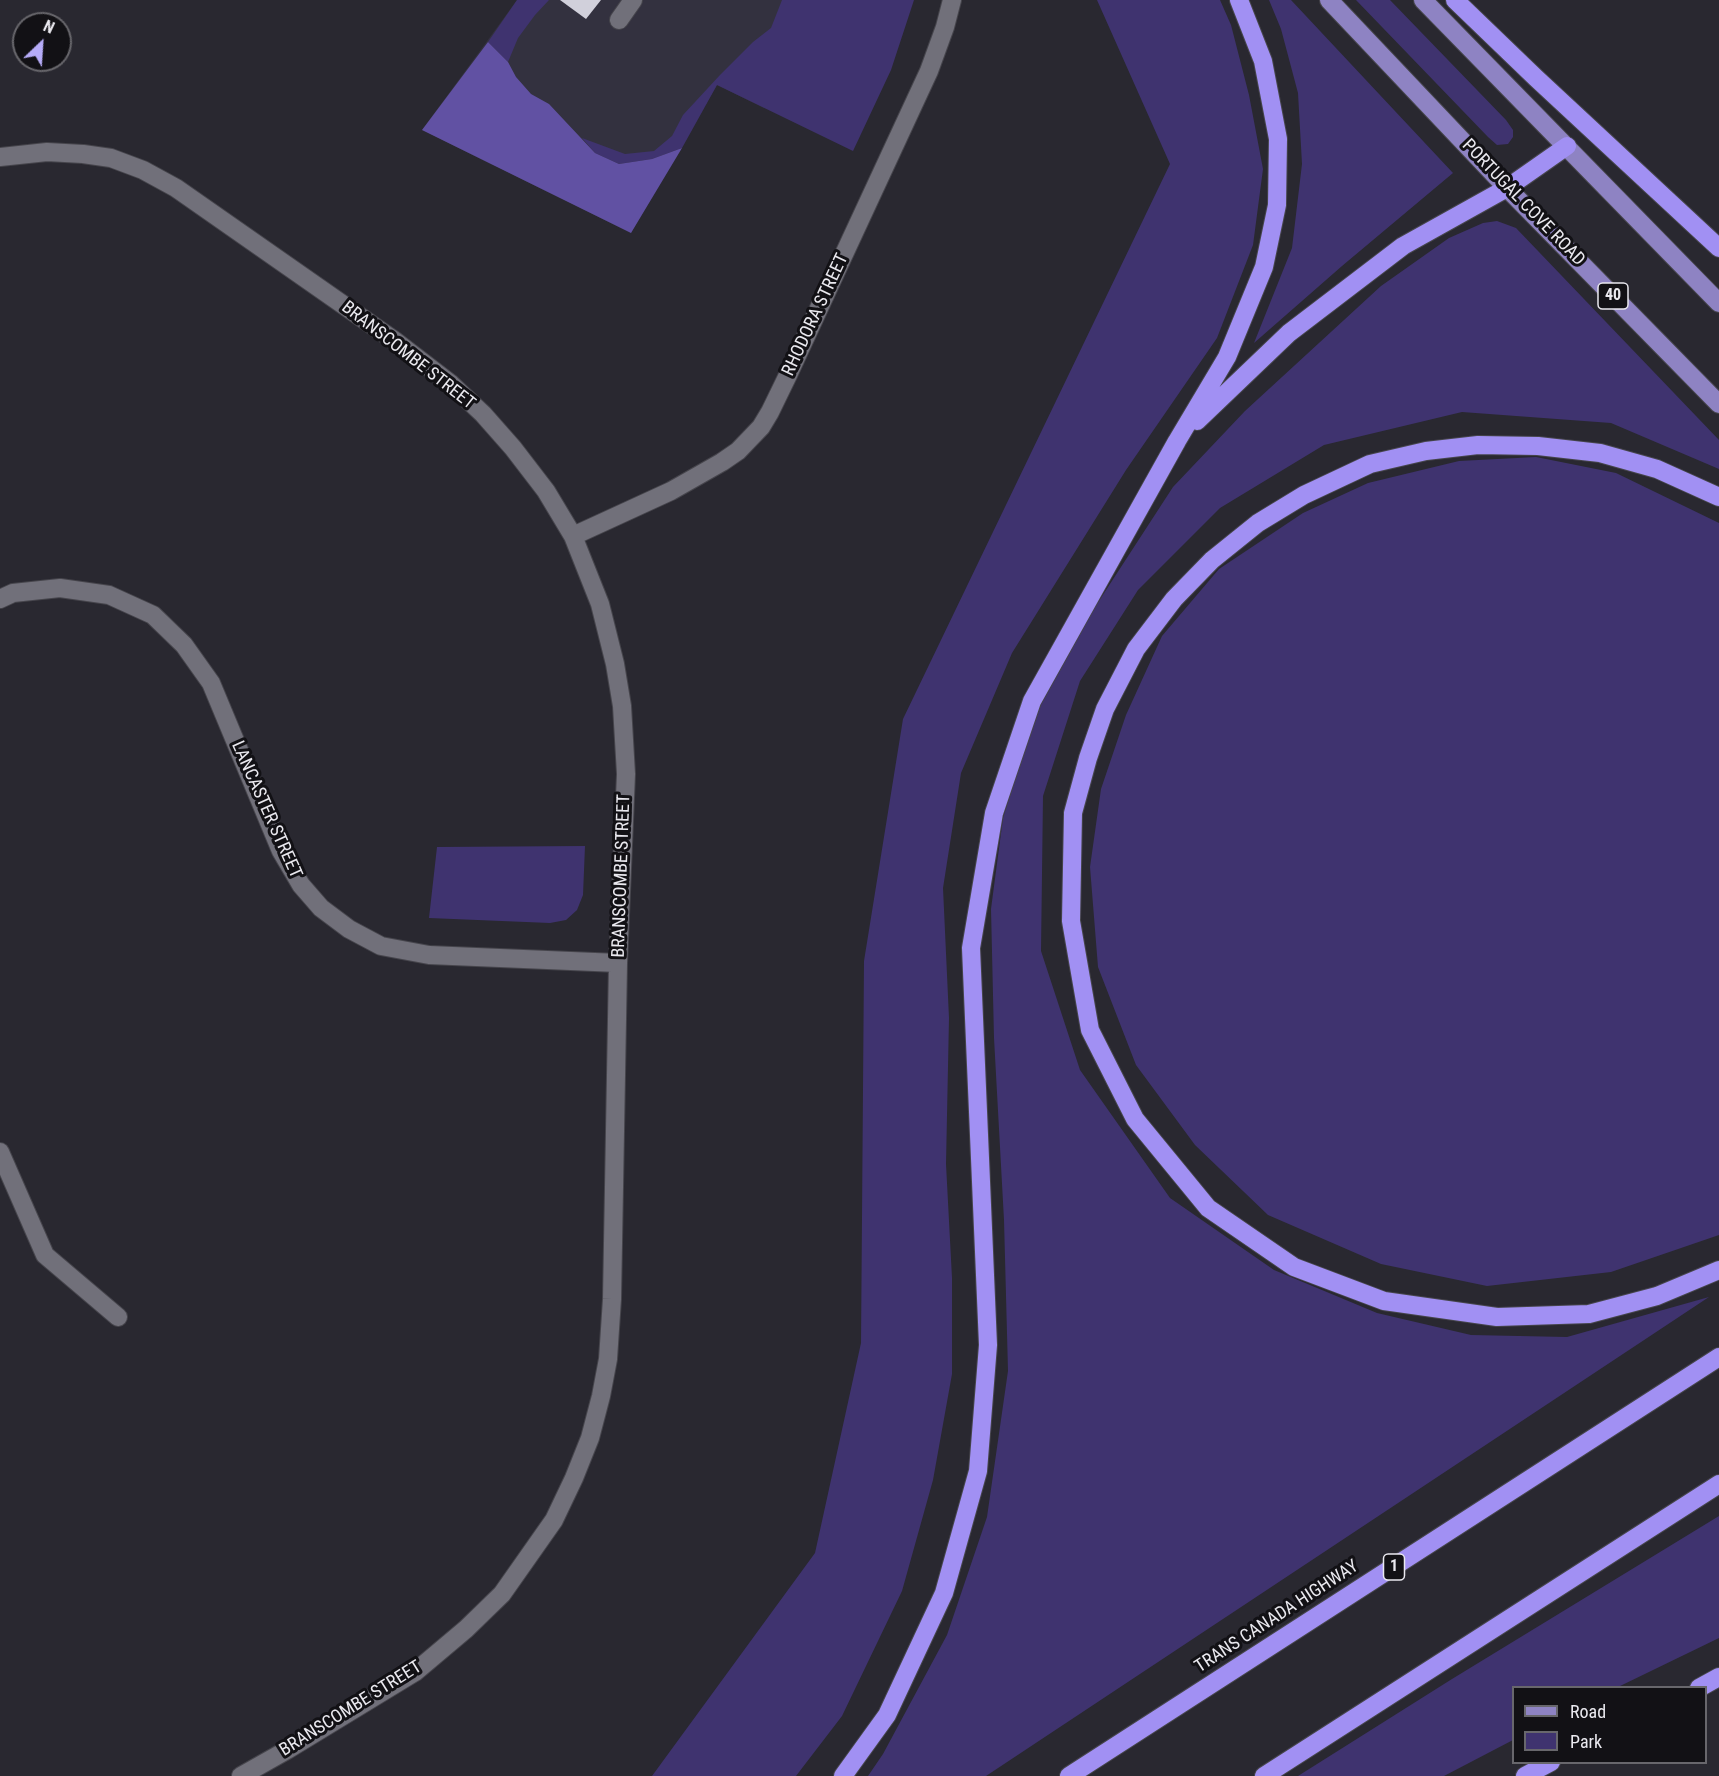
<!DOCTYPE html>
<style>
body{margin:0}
#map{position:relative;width:1719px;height:1776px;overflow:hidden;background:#292830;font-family:"Roboto Condensed",sans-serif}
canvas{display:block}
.legend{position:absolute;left:1512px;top:1686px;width:195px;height:78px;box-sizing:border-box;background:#121115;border:2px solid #68676c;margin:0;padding:8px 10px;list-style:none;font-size:18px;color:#eae9ef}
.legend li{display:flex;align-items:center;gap:12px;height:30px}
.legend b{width:30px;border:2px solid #68676c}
.north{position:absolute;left:12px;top:12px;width:60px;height:60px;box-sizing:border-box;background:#121115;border:2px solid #68676c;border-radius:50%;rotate:25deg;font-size:16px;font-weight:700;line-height:24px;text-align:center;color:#eae9ef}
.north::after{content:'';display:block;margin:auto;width:21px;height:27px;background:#b6acf8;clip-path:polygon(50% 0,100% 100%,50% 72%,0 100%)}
</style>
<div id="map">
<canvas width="1719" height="1776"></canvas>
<ul class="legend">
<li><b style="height:8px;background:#8e83c3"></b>Road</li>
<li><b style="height:16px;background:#3f336f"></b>Park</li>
</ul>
<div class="north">N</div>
</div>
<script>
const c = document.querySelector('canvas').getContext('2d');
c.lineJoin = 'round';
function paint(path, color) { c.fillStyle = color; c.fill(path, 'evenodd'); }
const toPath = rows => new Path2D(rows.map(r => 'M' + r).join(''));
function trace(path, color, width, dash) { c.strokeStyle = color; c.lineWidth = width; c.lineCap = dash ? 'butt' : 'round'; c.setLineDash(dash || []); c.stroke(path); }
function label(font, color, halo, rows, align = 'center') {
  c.font = font + ' "Roboto Condensed",sans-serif'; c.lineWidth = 6; c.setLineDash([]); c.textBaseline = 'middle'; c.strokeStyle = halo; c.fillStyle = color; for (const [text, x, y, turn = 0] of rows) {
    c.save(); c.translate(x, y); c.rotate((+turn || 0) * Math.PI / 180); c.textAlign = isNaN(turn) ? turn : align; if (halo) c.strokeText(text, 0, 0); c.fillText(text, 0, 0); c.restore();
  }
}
const built = toPath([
 [517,0,895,0,764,108,717,85,631,233,422,130]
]);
const green = toPath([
 [517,0,549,0,535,15,518,38,508,62,488,42],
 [782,0,914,0,891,70,853,151,717,85,682,148,652,159,619,164,595,153,582,138,625,154,654,151,672,136,683,115,720,75,753,42,771,28],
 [1097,0,1220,0,1231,25,1249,95,1263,169,1253,245,1217,338,1126,470,1012,653,961,773,943,888,949,1018,946,1164,952,1278,952,1374,933,1480,902,1591,842,1716,796,1776,652,1776,815,1553,861,1343,864,961,903,719,1170,164],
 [1269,0,1291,0,1453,173,1342,266,1254,343,1292,248,1302,164,1298,93,1281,29],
 [1356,0,1390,0,1506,120,1513,130,1513,137,1508,144,1497,145,1488,137],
 [1497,221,1516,228,1719,440,1719,469,1611,423,1462,412,1324,445,1220,508,1138,590,1080,681,1043,796,1041,951,1080,1070,1170,1198,1274,1270,1377,1313,1471,1335,1567,1337,1709,1297,986,1776,868,1776,883,1754,947,1635,987,1517,1008,1371,1004,1220,994,1038,991,909,1003,818,1034,717,1095,607,1173,487,1245,411,1381,286,1449,238,1483,223],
 [1536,457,1616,473,1719,523,1719,1235,1611,1272,1487,1286,1381,1264,1268,1215,1195,1145,1136,1065,1098,967,1090,867,1101,789,1126,715,1162,636,1219,569,1303,513,1368,483,1459,461],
 [585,846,583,895,577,910,566,920,550,923,429,918,437,847],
 [1719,1516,1719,1638,1618,1687,1514,1688,1513,1740,1444,1776,1298,1776,1452,1679]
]);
const forest = toPath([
 [488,42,508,62,516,77,531,94,549,104,595,153,619,164,652,159,682,148,631,233,422,130]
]);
const building = toPath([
 [560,0,601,0,586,19]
]);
const lane = toPath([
 [619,20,633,0]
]);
const street = toPath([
 [0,157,47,152,83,154,111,158,143,170,176,188,395,341,451,384,483,414,513,448,546,491,573,536,600,604,615,664,622,706,626,774,618,963,612,1299,608,1359,601,1396,590,1438,574,1478,554,1520,502,1594,466,1629,415,1672,287,1750,241,1776],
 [573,536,671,491,722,462,738,451,761,427,770,412,788,375,929,71,945,27,952,0],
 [0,599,13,593,60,588,109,595,153,615,184,645,211,683,281,851,301,885,321,908,349,929,381,946,429,955,618,963],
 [0,1152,45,1255,118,1317]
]);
const primary = toPath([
 [1329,0,1507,188,1719,404],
 [1423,0,1719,303]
]);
const highway = toPath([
 [1455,0,1536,78,1719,248],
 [1197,421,1289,333,1403,246,1507,188,1567,146],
 [1719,497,1657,469,1600,453,1538,446,1478,445,1426,451,1370,464,1304,495,1258,523,1212,560,1174,599,1136,649,1105,709,1088,758,1073,813,1071,921,1090,1030,1135,1119,1208,1208,1294,1267,1384,1301,1497,1317,1589,1314,1657,1296,1719,1270],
 [1699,1688,1719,1677],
 [843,1776,887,1715,944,1593,978,1471,988,1345,971,948,994,813,1032,701,1177,441,1227,357,1264,267,1277,205,1278,139,1263,61,1239,0],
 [1069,1776,1719,1357],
 [1264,1776,1719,1484],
 [1525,1776,1551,1762]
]);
const shields = [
 [1613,296,30],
 [1394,1567,21]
];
const shieldNames = [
 ["40",1613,296],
 ["1",1394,1567]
];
const streetNames = [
 ["PORTUGAL COVE ROAD",1523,203,46],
 ["RHODORA STREET",816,315,-65],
 ["BRANSCOMBE STREET",408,356,38],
 ["LANCASTER STREET",266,810,66],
 ["BRANSCOMBE STREET",622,876,-88],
 ["TRANS CANADA HIGHWAY",1277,1617,-33],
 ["BRANSCOMBE STREET",351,1709,-32]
];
paint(built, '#33313f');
paint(green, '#3f336f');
paint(forest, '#6151a3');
paint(building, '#d1d0db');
trace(lane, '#46454c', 20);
trace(street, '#46454c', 20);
trace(primary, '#46454c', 20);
trace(highway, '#46454c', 20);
trace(lane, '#71707a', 18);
trace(street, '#71707a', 18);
trace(primary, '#8e83c3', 18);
trace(highway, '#a190f3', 18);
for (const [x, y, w] of shields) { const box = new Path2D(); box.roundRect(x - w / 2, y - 13, w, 26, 4.5); c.fillStyle = '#121115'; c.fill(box); trace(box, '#eae9ef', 1.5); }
label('bold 16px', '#eae9ef', null, shieldNames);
label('18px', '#eae9ef', '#121115', streetNames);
</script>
